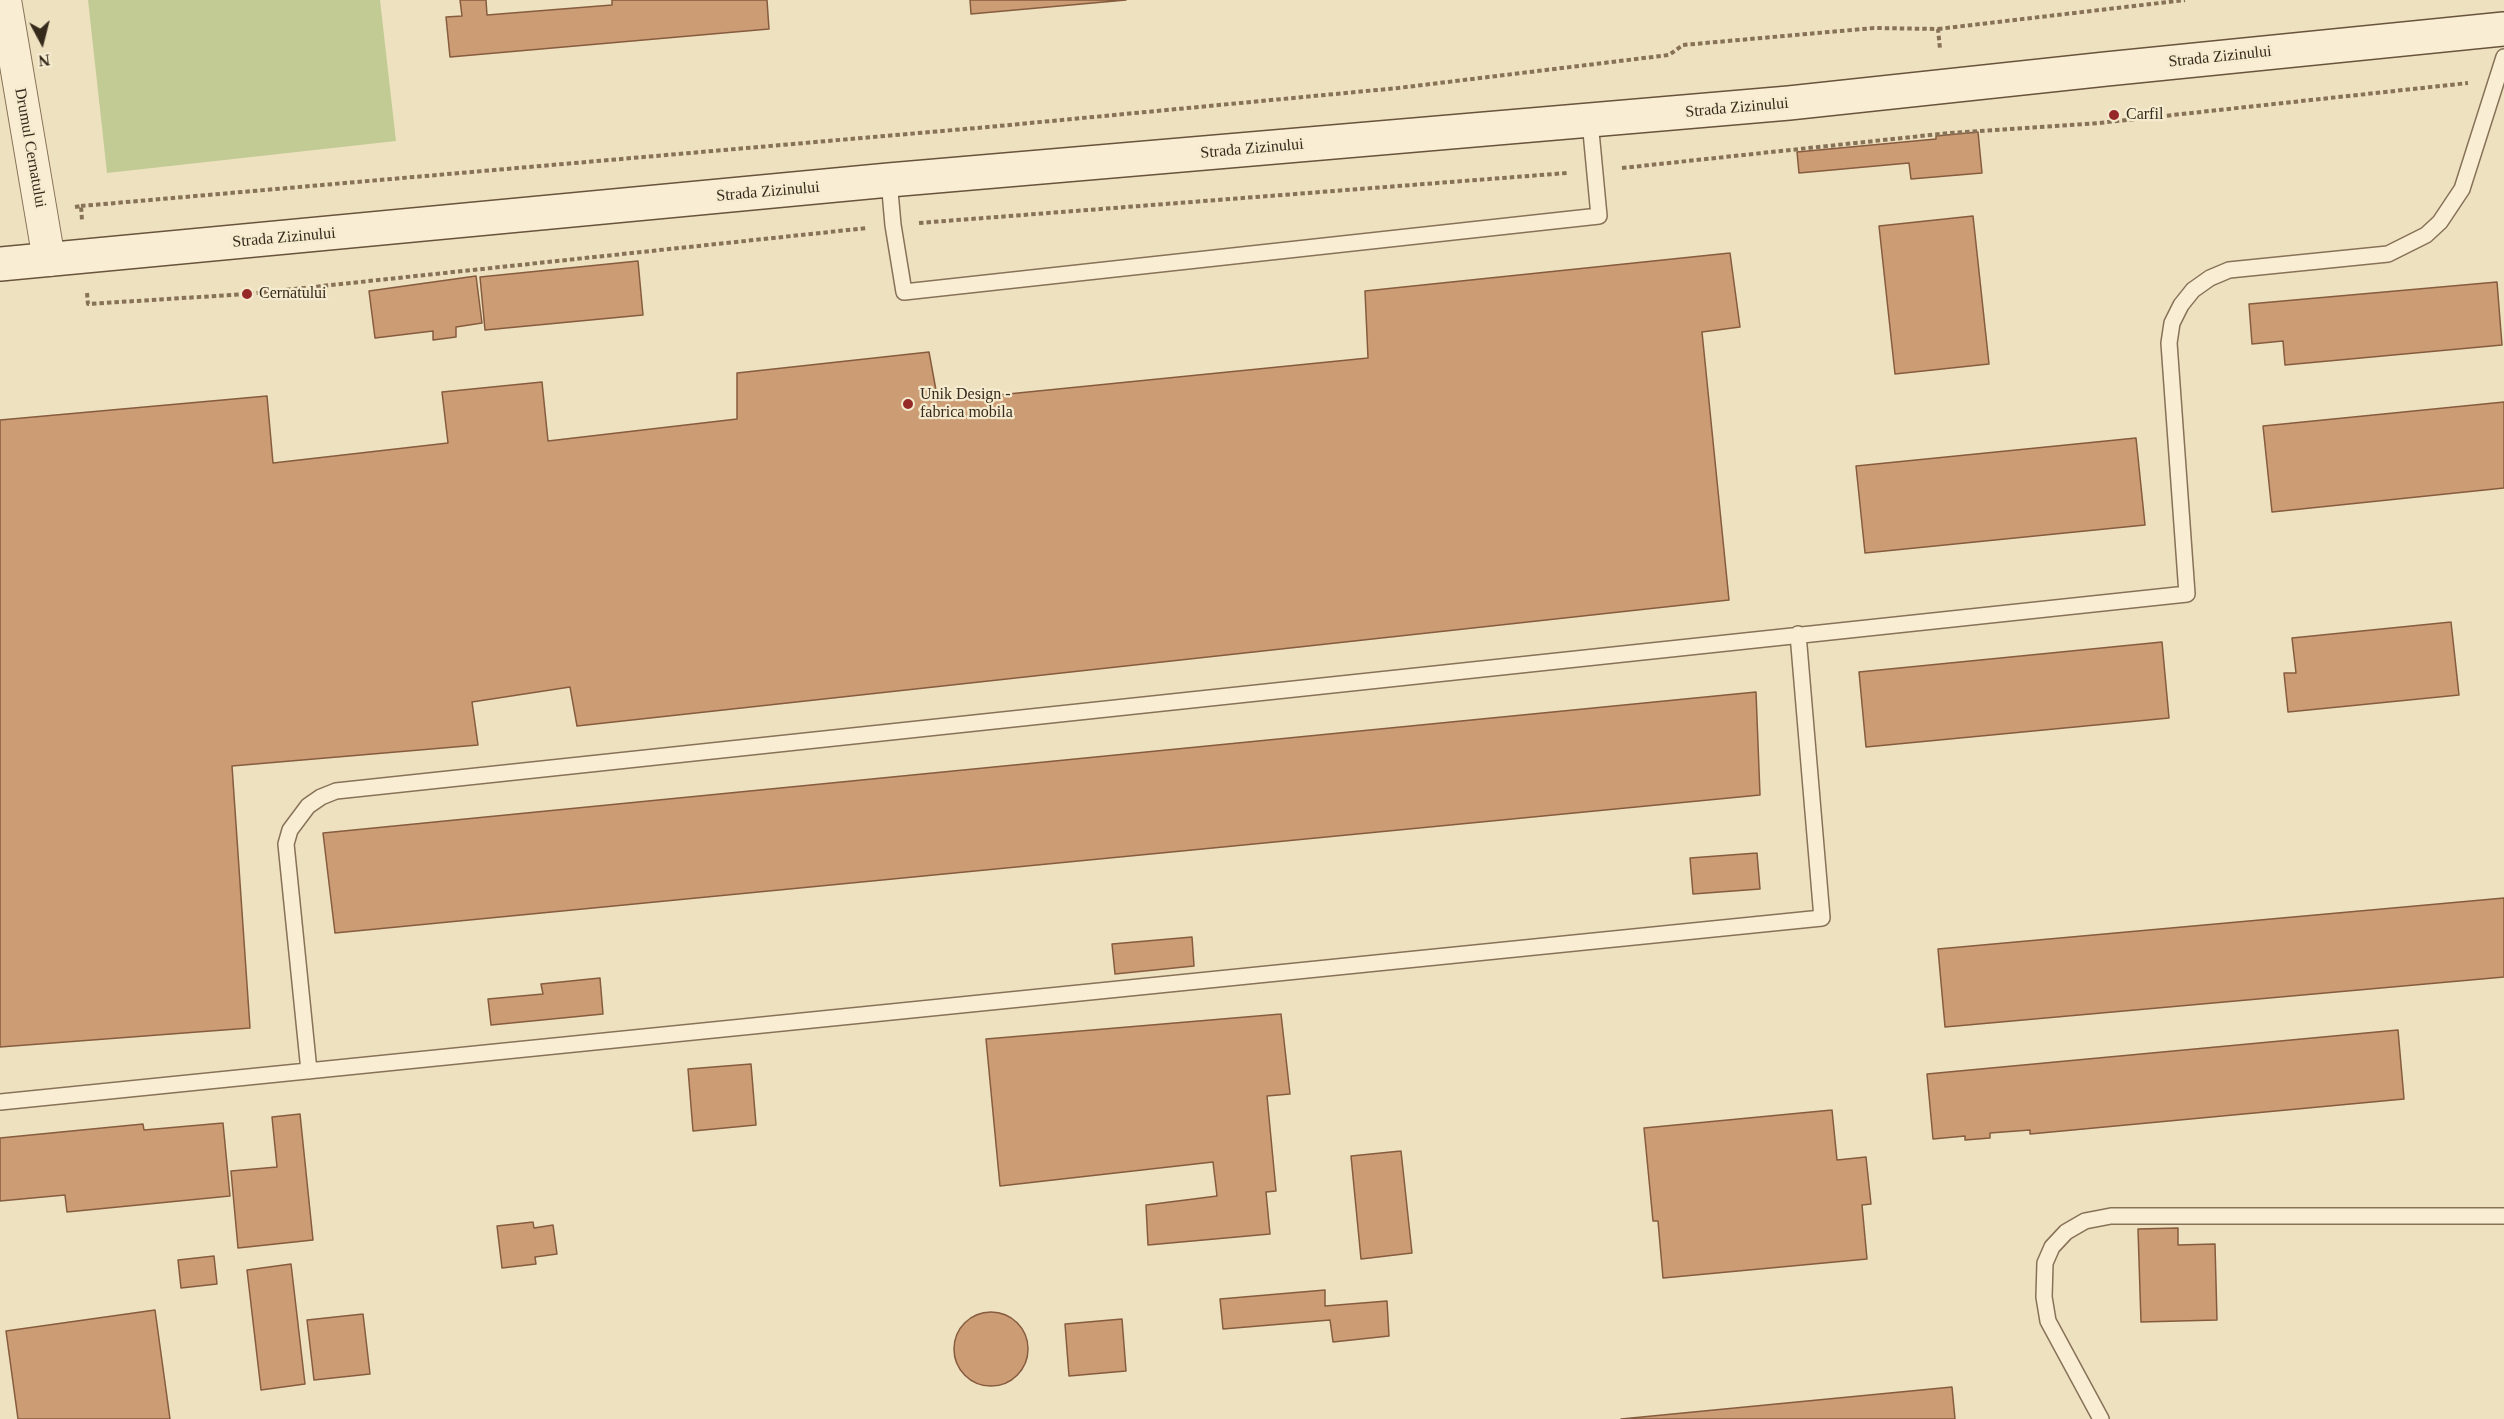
<!DOCTYPE html>
<style>
body{margin:0}
#map{position:relative;width:2504px;height:1419px;overflow:hidden;background:#eee1c0;font-family:Georgia,serif}
canvas{display:block}
.north{position:absolute;left:12px;top:12px;width:60px;height:60px;-webkit-text-stroke:4px #f5ebcf;paint-order:stroke;rotate:173deg;font-size:16px;font-weight:700;line-height:24px;text-align:center;color:#362a1c}
.north::after{content:'';display:block;margin:auto;width:21px;height:27px;background:#362a1c;clip-path:polygon(50% 0,100% 100%,50% 72%,0 100%)}
</style>
<div id="map">
<canvas width="2504" height="1419"></canvas>
<div class="north">N</div>
</div>
<script>
const c = document.querySelector('canvas').getContext('2d');
c.lineJoin = 'round';
function paint(path, color) { c.fillStyle = color; c.fill(path, 'evenodd'); }
const toPath = rows => new Path2D(rows.map(r => 'M' + r).join(''));
function trace(path, color, width, dash) { c.strokeStyle = color; c.lineWidth = width; c.lineCap = dash ? 'butt' : 'round'; c.setLineDash(dash || []); c.stroke(path); }
function label(font, color, halo, rows, align = 'center') {
  c.font = font + ' Georgia,serif'; c.lineWidth = 4.5; c.setLineDash([]); c.textBaseline = 'middle'; c.strokeStyle = halo; c.fillStyle = color; for (const [text, x, y, turn = 0] of rows) {
    c.save(); c.translate(x, y); c.rotate((+turn || 0) * Math.PI / 180); c.textAlign = isNaN(turn) ? turn : align; if (halo) c.strokeText(text, 0, 0); c.fillText(text, 0, 0); c.restore();
  }
}
const green = toPath([
 [88,0,380,0,396,141,107,173]
]);
const building = toPath([
 [460,0,486,0,487,15,612,5,612,0,767,0,769,29,450,57,446,17,462,16,460,0],
 [970,0,1126,0,971,14,970,0],
 [1978,132,1982,173,1911,179,1909,163,1799,173,1797,152,1936,139,1936,136,1978,132],
 [1973,216,1989,364,1895,374,1879,226,1973,216],
 [1730,253,1740,327,1702,332,1729,600,577,726,570,687,472,702,478,745,232,766,250,1028,0,1047,0,420,267,396,273,463,448,443,442,392,542,382,548,441,737,419,737,373,929,352,938,401,1368,358,1365,291,1730,253],
 [638,261,643,315,485,330,480,277,638,261],
 [476,276,482,323,456,327,456,337,433,340,433,331,375,338,369,291,476,276],
 [2497,282,2502,345,2285,365,2283,341,2252,344,2249,304,2497,282],
 [2504,402,2504,488,2272,512,2263,426,2504,402],
 [2136,438,2145,525,1865,553,1856,466,2136,438],
 [2451,622,2459,695,2288,712,2284,673,2296,673,2292,638,2451,622],
 [2162,642,2169,718,1866,747,1859,672,2162,642],
 [1756,692,1760,795,335,933,323,833,1756,692],
 [1757,853,1760,889,1693,894,1690,858,1757,853],
 [2504,898,2504,977,1945,1027,1938,949,2504,898],
 [1192,937,1194,966,1115,974,1112,944,1192,937],
 [600,978,603,1014,491,1025,488,999,543,994,541,984,600,978],
 [1281,1014,1290,1094,1267,1096,1276,1191,1266,1192,1270,1234,1148,1245,1146,1205,1217,1196,1213,1162,1000,1186,986,1039,1281,1014],
 [2398,1030,2404,1099,2030,1134,2030,1130,1990,1133,1990,1138,1965,1140,1965,1136,1933,1139,1927,1074,2398,1030],
 [751,1064,756,1125,693,1131,688,1069,751,1064],
 [1832,1110,1837,1160,1866,1157,1871,1204,1862,1205,1867,1259,1663,1278,1658,1221,1653,1221,1644,1128,1832,1110],
 [300,1114,313,1240,238,1248,231,1171,277,1167,272,1117,300,1114],
 [223,1123,230,1196,67,1212,65,1195,0,1201,0,1138,143,1124,144,1130,223,1123],
 [1401,1151,1412,1253,1361,1259,1351,1156,1401,1151],
 [533,1222,534,1228,553,1225,557,1254,535,1257,536,1264,502,1268,497,1226,533,1222],
 [2178,1228,2178,1245,2215,1244,2217,1320,2141,1322,2138,1229,2178,1228],
 [214,1256,217,1284,181,1288,178,1260,214,1256],
 [291,1264,305,1384,261,1390,247,1270,291,1264],
 [1325,1290,1325,1306,1387,1301,1389,1336,1333,1342,1330,1320,1223,1329,1220,1299,1325,1290],
 [155,1310,170,1419,18,1419,6,1331,155,1310],
 '954 1349a37 37 0 1 1 74 0a37 37 0 1 1-74 0Z',
 [363,1314,370,1374,314,1380,307,1320,363,1314],
 [1122,1319,1126,1371,1069,1376,1065,1324,1122,1319],
 [1952,1387,1955,1419,1621,1419,1952,1387]
]);
const path = toPath([
 [1938,29,2185,0],
 [1622,168,1949,133,2099,123,2468,83],
 [81,206,988,127,1398,88,1669,55,1683,45,1874,28,1938,29,1940,49],
 [75,207,81,206,82,220],
 [919,223,1567,173],
 [87,293,88,304,247,294,867,228]
]);
const service = toPath([
 [889,180,893,225,904,292,1599,216,1590,121],
 [309,1071,286,844,290,830,308,806,321,797,336,791,2187,594,2169,343,2172,323,2181,305,2193,290,2210,278,2229,270,2388,254,2426,235,2440,222,2462,189,2504,57],
 [0,1102,1822,918,1798,634],
 [2101,1419,2048,1321,2044,1297,2045,1263,2052,1247,2066,1232,2085,1221,2111,1216,2504,1216]
]);
const minor = toPath([
 [5,0,49,260]
]);
const secondary = toPath([
 [0,264,889,180,1789,103,2106,69,2504,29]
]);
const markers = [
 [2114,115,6,"#952a28"],
 [247,294,6,"#952a28"],
 [908,404,6,"#952a28"]
];
const streetNames = [
 ["Strada Zizinului",2220,57,-6],
 ["Strada Zizinului",1737,108,-5],
 ["Drumul Cernatului",30,148,80],
 ["Strada Zizinului",1252,149,-5],
 ["Strada Zizinului",768,192,-5],
 ["Strada Zizinului",284,238,-5]
];
const poiNames = [
 ["Carfil",2126,115],
 ["Cernatului",259,294],
 ["Unik Design -",920,395],
 ["fabrica mobila",920,413]
];
paint(green, '#c3cb94');
paint(building, '#cc9c75');
trace(building, '#865c3e', 1.5);
trace(service, '#877258', 18);
trace(minor, '#877258', 34);
trace(secondary, '#68533b', 36);
trace(path, '#877258', 4, [4.5, 3]);
trace(service, '#f9eed3', 15);
trace(minor, '#f9eed3', 32);
trace(secondary, '#f9eed3', 33);
for (const [x, y, r, color] of markers) { const dot = new Path2D(); dot.arc(x, y, r, 0, 2 * Math.PI); c.fillStyle = color; c.fill(dot); trace(dot, '#f5ebcf', 2); }
label('16px', '#362a1c', '#f5ebcf', streetNames);
label('16px', '#362a1c', '#f5ebcf', poiNames, 'left');
</script>
